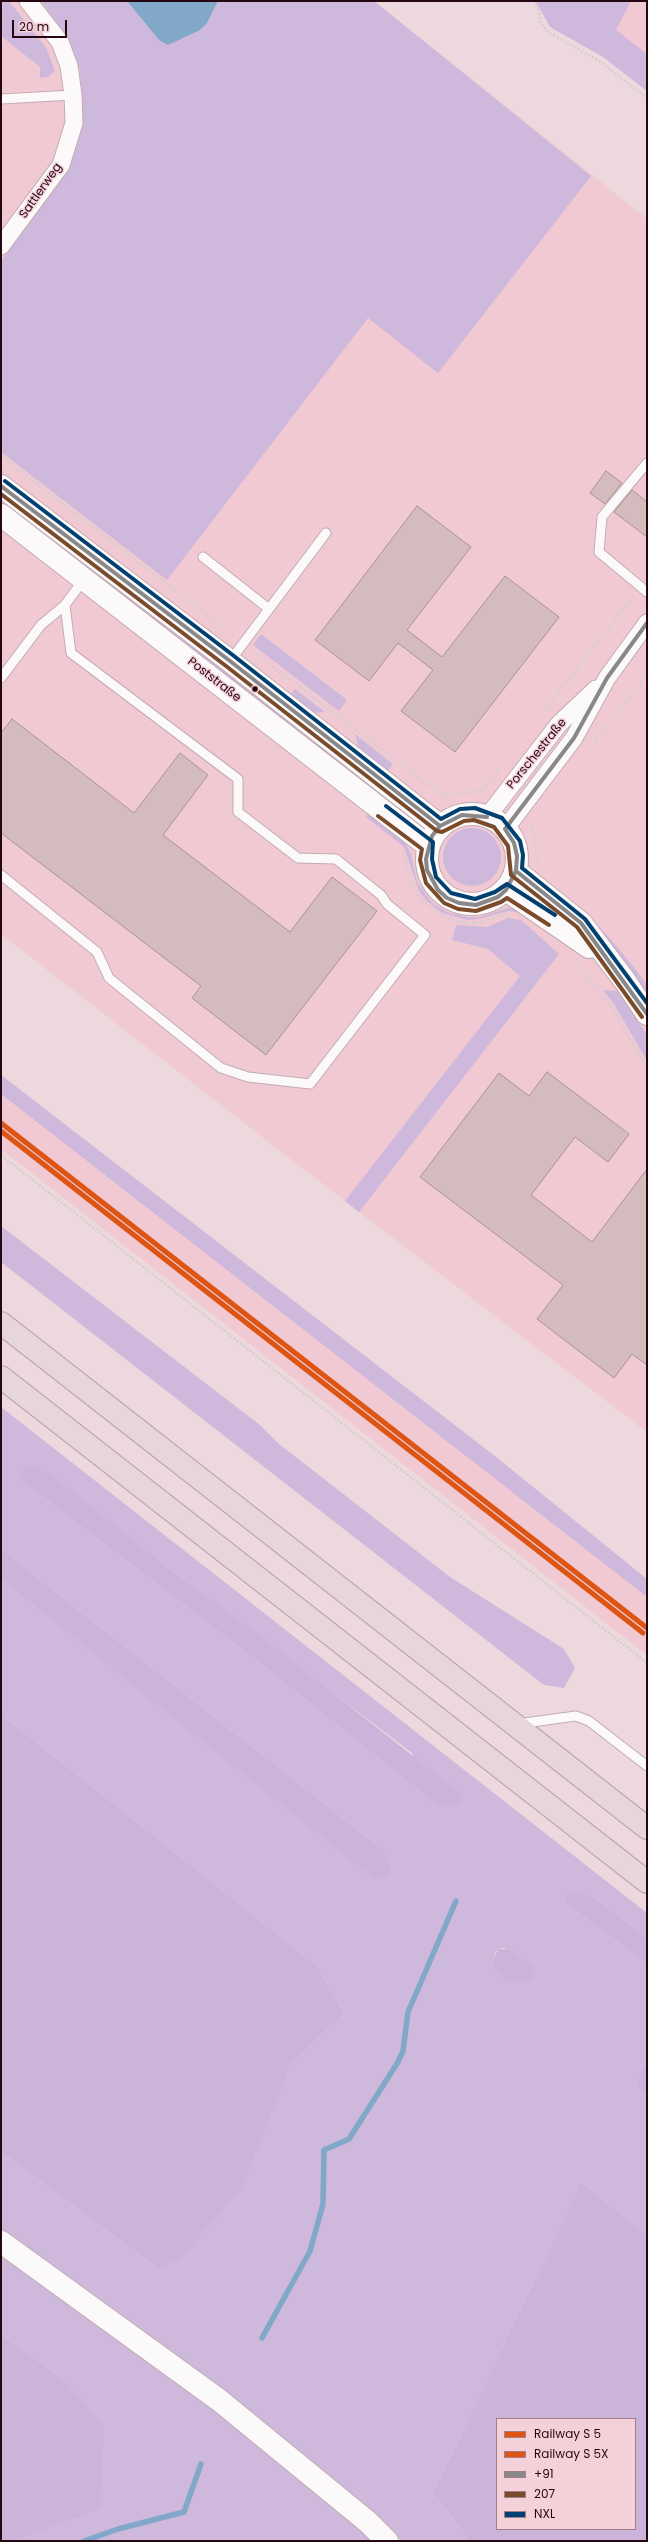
<!DOCTYPE html>
<meta charset="utf-8">
<style>
body{margin:0}
#map{position:relative;width:648px;height:2542px;overflow:hidden;background:#ecd8dd;font-family:Poppins,sans-serif}
canvas{display:block}
.frame{position:absolute;inset:0;border:2px solid #250712;pointer-events:none}
.legend{position:absolute;left:496px;top:2418px;width:140px;height:112px;box-sizing:border-box;background:#f4d0d9;border:1px solid #a18089;margin:0;padding:5px 7px;list-style:none;font-size:12px;color:#250712}
.legend li{display:flex;align-items:center;gap:8px;height:20px}
.legend b{width:20px;border:1px solid #a18089}
.scale{position:absolute;left:12px;top:20px;width:55px;height:18px;box-sizing:border-box;border:2px solid #250712;border-top:0;padding-left:5px;font-size:12px;line-height:14px;white-space:nowrap;color:#250712;-webkit-text-stroke:3px #f4d0d9;paint-order:stroke}
</style>
<div id="map">
<canvas width="648" height="2542"></canvas>
<div class="frame"></div>
<ul class="legend">
<li><b style="height:5px;background:#dd5413"></b>Railway S 5</li>
<li><b style="height:5px;background:#dd5413"></b>Railway S 5X</li>
<li><b style="height:5px;background:#888"></b>+91</li>
<li><b style="height:5px;background:#7a4b2a"></b>207</li>
<li><b style="height:5px;background:#004071"></b>NXL</li>
</ul>
<div class="scale">20 m</div>
</div>
<script>
const c = document.querySelector('canvas').getContext('2d');
c.lineJoin = 'round';
function paint(path, color) { c.fillStyle = color; c.fill(path, 'evenodd'); }
const toPath = rows => new Path2D(rows.map(r => 'M' + r).join(''));
function trace(path, color, width, dash) { c.strokeStyle = color; c.lineWidth = width; c.lineCap = dash ? 'butt' : 'round'; c.setLineDash(dash || []); c.stroke(path); }
function label(font, color, halo, rows, align = 'center') {
  c.font = font + ' Poppins,sans-serif'; c.lineWidth = 3; c.setLineDash([]); c.textBaseline = 'middle'; c.strokeStyle = halo; c.fillStyle = color; for (const [text, x, y, turn = 0] of rows) {
    c.save(); c.translate(x, y); c.rotate((+turn || 0) * Math.PI / 180); c.textAlign = isNaN(turn) ? turn : align; if (halo) c.strokeText(text, 0, 0); c.fillText(text, 0, 0); c.restore();
  }
}
const built = toPath([
 [1,1,374,1,647,219,647,1432,359,1212,1,934],
 [533,1,647,1,647,89,538,5],
 [1,1075,496,1457,647,1579,647,1655,1,1149]
]);
const green = toPath([
 [1,1,9,1,46,48,55,71,48,77,40,78,40,67,1,36],
 [41,1,127,1,159,40,207,23,218,1,374,1,591,176,438,373,368,318,167,580,1,452,1,261,67,172,77,146,83,116,80,70,68,39],
 [533,1,631,1,616,30,647,54,647,91,603,57,550,27,538,5],
 [1,492,377,783,372,790,1,502],
 [261,634,347,700,339,711,253,645],
 [295,689,325,712,311,713,291,694],
 [355,734,393,764,384,776,361,758],
 [369,812,405,842,411,854,417,882,429,899,435,905,449,913,468,917,480,917,508,908,515,907,523,913,508,911,479,919,467,920,442,913,427,901,419,891,404,847,366,817],
 '443 857a29 29 0 1 1 58 0a29 29 0 1 1-58 0Z',
 [582,911,607,935,633,966,647,985,647,996],
 [508,918,521,920,559,954,359,1212,345,1201,520,976,488,949,452,940,456,925,487,927],
 [603,990,617,991,646,1033,647,1061,614,1004],
 [1,1075,496,1457,647,1579,647,1597,1,1094],
 [1,1226,260,1425,279,1444,450,1577,564,1649,575,1668,564,1688,544,1685,1,1262],
 [1,1407,647,1913,647,1938,596,1899,573,1909,647,1964,647,2063,644,2066,637,2087,647,2095,647,2235,581,2182,433,2493,470,2541,402,2541,334,2480,251,2412,1,2229,1,2152,157,2268,271,2108,291,2064,344,2014,318,1967,1,1714,1,1579,293,1812,391,1867,386,1852,1,1549],
 [26,1484,126,1535,412,1753,427,1797,265,1667],
 [499,1948,505,1948,507,1981,492,1964,495,1953],
 [1,2253,252,2437,374,2541,14,2541,100,2510,65,2381,1,2334]
]);
const forest = toPath([
 [27,1467,35,1467,48,1473,169,1568,280,1651,451,1786,462,1796,461,1804,441,1807,427,1797,265,1667,26,1484,20,1476],
 [1,1549,386,1852,391,1867,387,1874,378,1880,373,1878,1,1579],
 [1,1714,318,1967,344,2014,291,2064,241,2188,179,2260,157,2268,1,2152],
 [569,1892,579,1893,596,1899,647,1938,647,1964,573,1909,565,1901,565,1896],
 [499,1948,511,1951,536,1969,530,1980,525,1983,507,1981,494,1968,492,1961],
 [647,2063,647,2095,637,2087,637,2083,644,2066],
 [581,2182,647,2235,647,2541,470,2541,433,2493],
 [497,2419,635,2419,635,2529,497,2529],
 [1,2334,65,2381,104,2428,100,2510,14,2541,1,2541]
]);
const water = toPath([
 [127,1,218,1,207,23,200,30,168,45,159,40]
]);
const stream = toPath([
 [262,2338,310,2251,323,2204,324,2150,349,2139,398,2062,403,2051,408,2012,456,1901],
 [84,2541,118,2529,184,2512,201,2464]
]);
const building = toPath([
 [606,471,622,483,605,504,590,493,606,471],
 [632,490,647,502,647,537,614,512,632,490],
 [417,506,471,547,407,630,442,657,505,576,559,617,455,752,401,711,433,670,398,643,369,681,315,640,417,506],
 [12,719,134,813,180,753,208,775,163,835,290,932,332,877,377,911,266,1055,192,998,201,986,1,833,1,733,12,719],
 [547,1072,629,1134,608,1162,575,1137,531,1195,592,1242,647,1169,647,1365,632,1354,614,1378,537,1319,563,1285,420,1177,499,1073,529,1096,547,1072]
]);
const path = toPath([
 [537,1,541,23,548,32,599,61,647,98],
 [1,456,233,635],
 [254,652,439,793,446,796,483,790,501,767],
 [544,711,633,597],
 [594,742,647,675],
 [532,824,537,862],
 [403,853,409,877,418,896,441,916,467,923,480,922,507,914],
 [576,964,611,1006,647,1068],
 [1,1155,647,1663]
]);
const lane = toPath([
 [1,99,73,95],
 [647,463,602,517,599,552,647,592],
 [203,557,269,609],
 [230,661,326,533],
 [1,678,41,625,65,605,84,579],
 [1,875,97,952,109,978,221,1068,248,1077,310,1084,425,935,387,904,381,895,336,859,298,858,238,812,238,779,71,653,65,605],
 [517,1724,576,1716,589,1721,647,1766]
]);
const street = toPath([
 [1,246,61,165,74,123,73,95,69,66,60,42,28,1],
 [487,817,559,724,596,689],
 [505,829,574,738,607,678,647,623]
]);
const secondary = toPath([
 [1,486,230,661,440,826],
 [1,515,428,846],
 '427 859a45 45 0 1 1 90 0a45 45 0 1 1-90 0Z',
 [516,871,581,923,625,981,647,1014],
 [506,890,589,947],
 [1,2242,219,2400,368,2522,387,2541]
]);
const highway = toPath([
 [1,1323,647,1828],
 [1,1377,647,1882]
]);
const bus1 = toPath([
 [1,486,230,661,440,826],
 [487,817,462,815,440,826,432,836,426,859,427,870,438,890,447,898,459,903,476,905,498,897,506,890,516,871,517,856,514,843,505,829],
 [505,829,574,738,607,678,647,623],
 [516,871,581,923,647,1014]
]);
const bus2 = toPath([
 [1,494,226,666,437,831,442,832,464,821,474,820,494,827,508,846,511,875,577,927,642,1017],
 [378,816,422,849,420,860,426,883,444,903,458,909,476,911,501,902,507,898,549,925]
]);
const bus3 = toPath([
 [5,481,234,656,441,819,460,809,475,808,502,818,520,841,523,855,522,868,585,919,647,1003],
 [386,806,433,842,432,859,436,877,451,893,475,899,495,892,507,884,555,915]
]);
const rail1 = toPath([
 [1,1123,647,1628]
]);
const rail2 = toPath([
 [1,1131,643,1633]
]);
const markers = [
 [255,689,3.5,"#250712"]
];
const streetNames = [
 ["Sattlerweg",41,191,-55],
 ["Poststraße",214,680,38],
 ["Porschestraße",537,754,-51]
];
paint(built, '#f1c9d3');
paint(green, '#ceb8dc');
paint(forest, '#cbb4da');
paint(water, '#82a8c9');
trace(stream, '#82a8c9', 5.5);
paint(building, '#d3bbbe');
trace(building, '#aa9395', 1);
trace(lane, '#c3abb2', 11);
trace(street, '#c3abb2', 19);
trace(secondary, '#c3abb2', 24);
trace(highway, '#b39ba2', 24);
trace(path, '#d4cecf', 2.5, [2, 2]);
trace(lane, '#fcf9fa', 9);
trace(street, '#fcf9fa', 17);
trace(secondary, '#fcf9fa', 22);
trace(highway, '#e6d6db', 22);
trace(bus1, '#888', 4);
trace(bus2, '#7a4b2a', 4);
trace(bus3, '#004071', 4);
trace(rail1, '#dd5413', 5);
trace(rail2, '#dd5413', 5);
for (const [x, y, r, color] of markers) { const dot = new Path2D(); dot.arc(x, y, r, 0, 2 * Math.PI); c.fillStyle = color; c.fill(dot); trace(dot, '#f4d0d9', 1.5); }
label('12px', '#250712', '#f4d0d9', streetNames);
</script>
